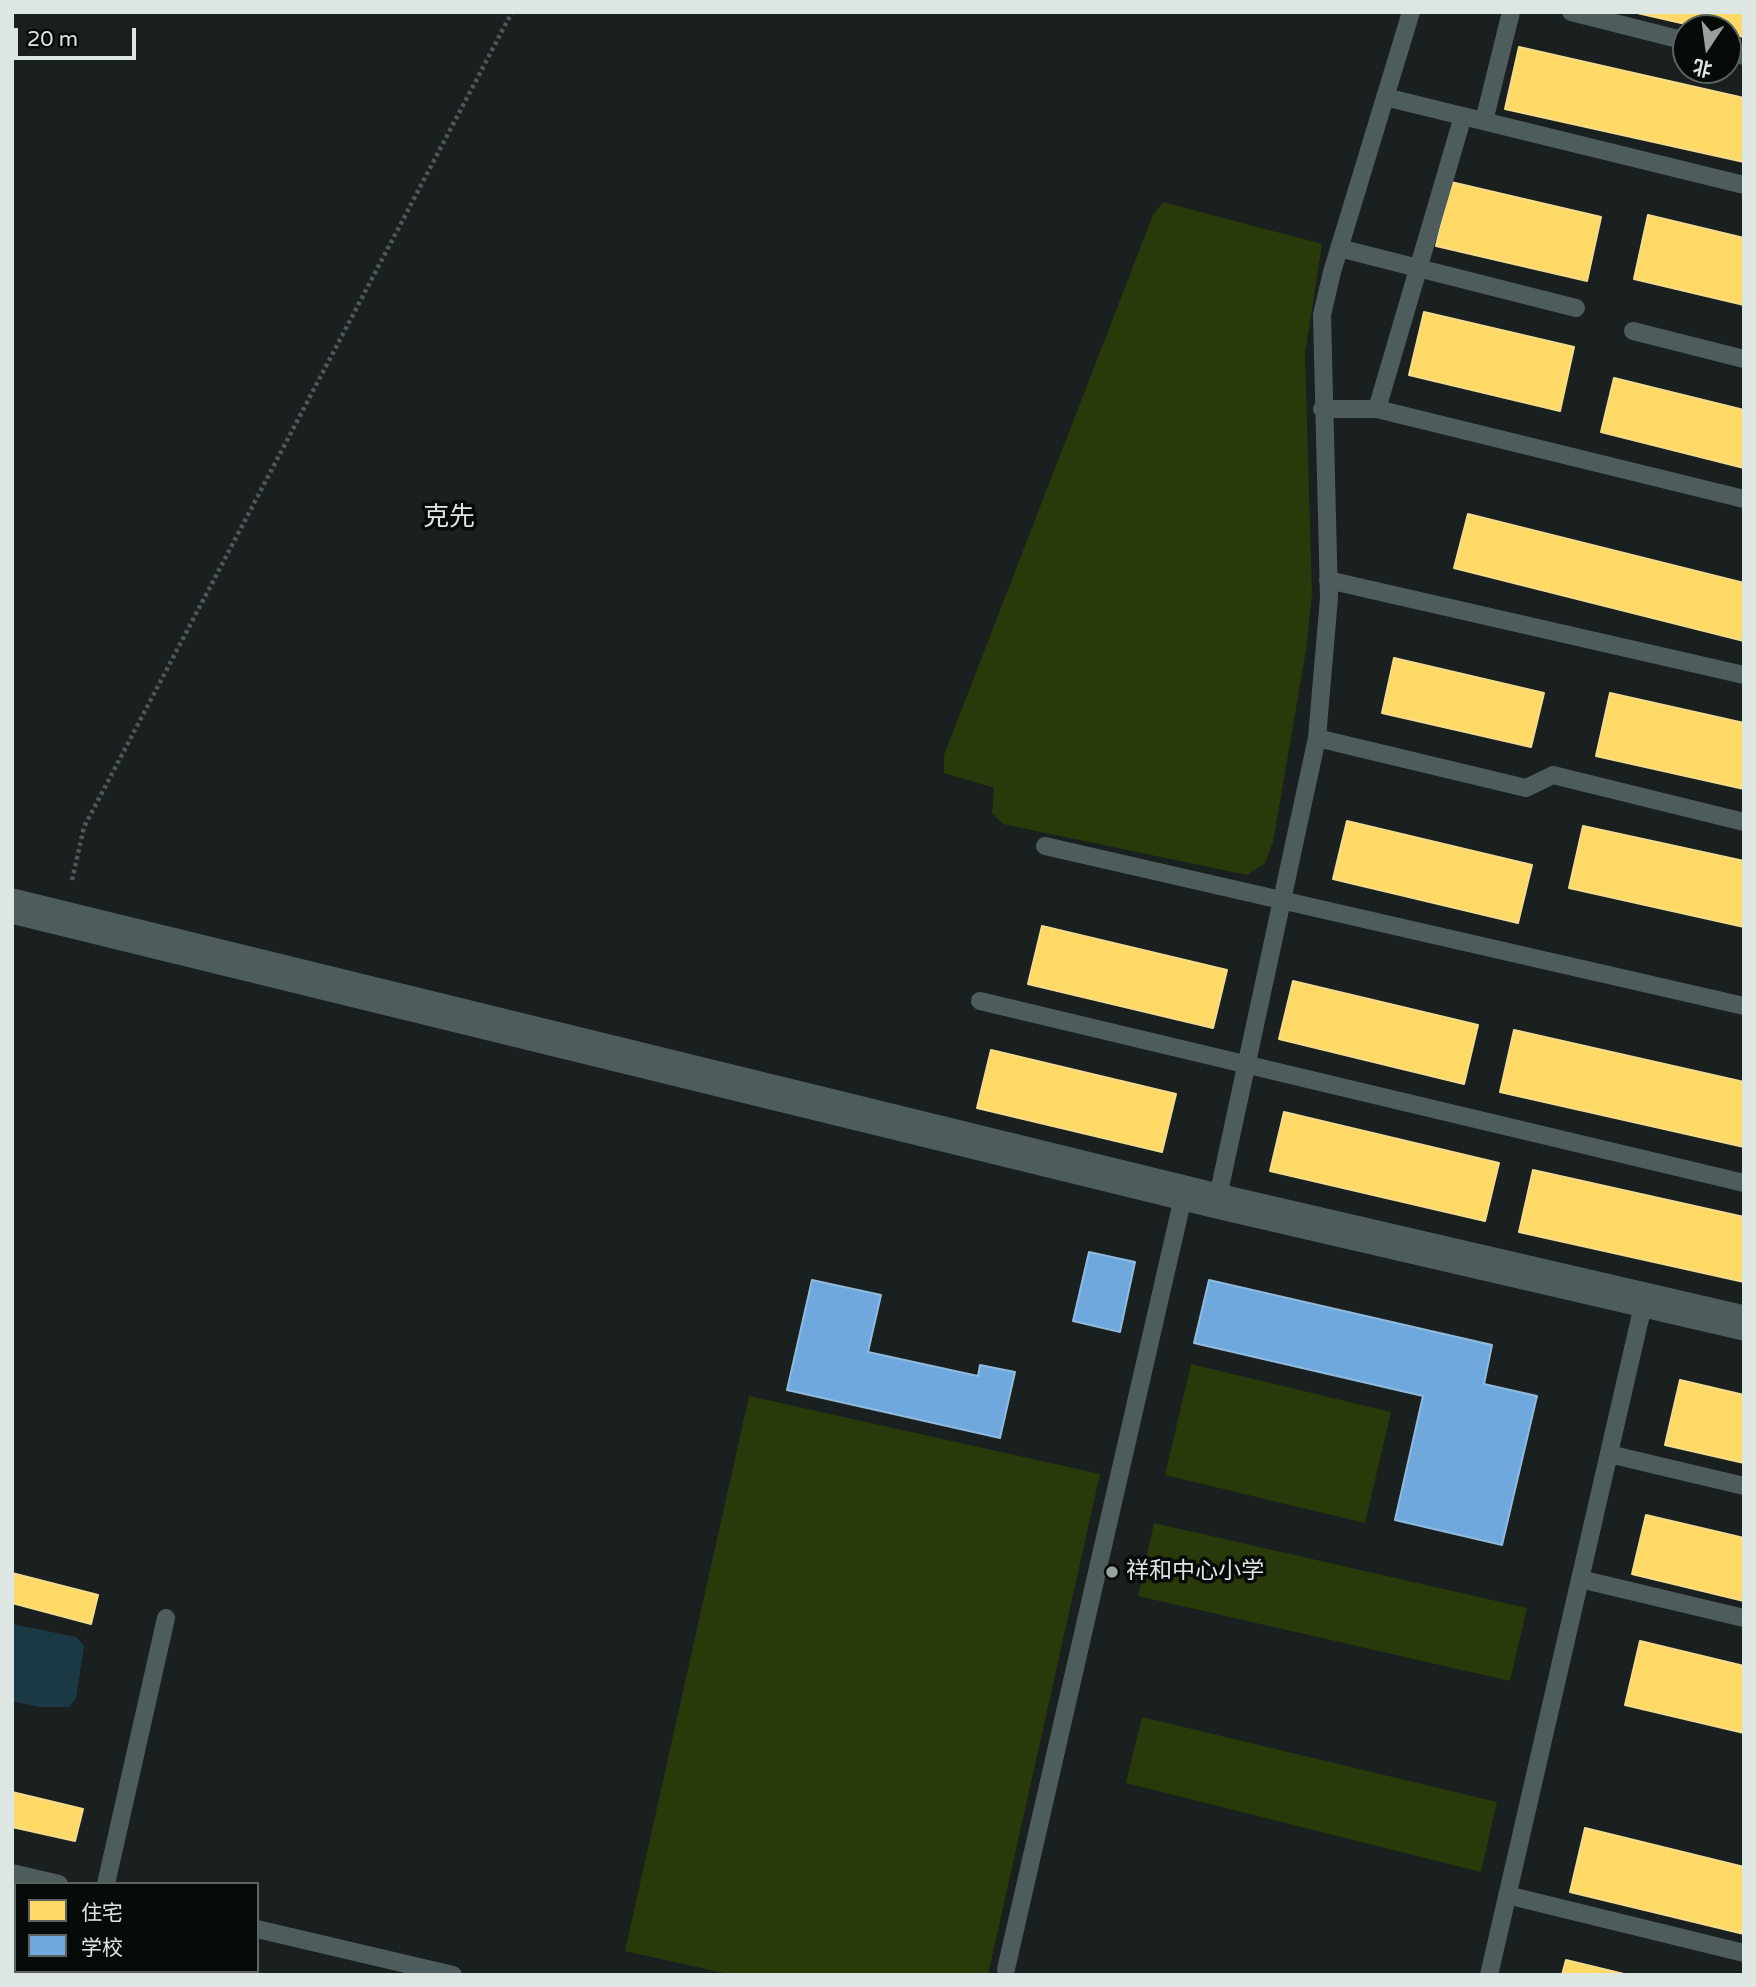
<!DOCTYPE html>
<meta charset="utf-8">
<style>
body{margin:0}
#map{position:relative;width:1756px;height:1987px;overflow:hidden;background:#19201f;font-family:"Varela Round","Noto Sans SC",sans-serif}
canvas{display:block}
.frame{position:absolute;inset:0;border:14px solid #dee6e4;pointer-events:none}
.legend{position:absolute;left:14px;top:1882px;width:245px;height:91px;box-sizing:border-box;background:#060b09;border:2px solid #5c6361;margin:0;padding:9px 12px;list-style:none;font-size:21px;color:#dee6e4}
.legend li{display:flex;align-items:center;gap:14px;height:35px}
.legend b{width:35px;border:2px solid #5c6361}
.north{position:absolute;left:1672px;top:14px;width:70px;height:70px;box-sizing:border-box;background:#060b09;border:2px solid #5c6361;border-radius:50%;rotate:193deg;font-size:19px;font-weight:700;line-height:28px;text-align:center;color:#dee6e4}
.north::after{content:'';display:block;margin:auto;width:24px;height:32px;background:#99a19f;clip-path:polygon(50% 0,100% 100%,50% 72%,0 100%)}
.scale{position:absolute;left:14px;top:28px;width:122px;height:32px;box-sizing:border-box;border:4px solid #dee6e4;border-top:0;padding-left:9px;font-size:21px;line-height:24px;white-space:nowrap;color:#dee6e4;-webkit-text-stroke:5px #060b09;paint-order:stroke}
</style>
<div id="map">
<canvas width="1756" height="1987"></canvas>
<div class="frame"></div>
<ul class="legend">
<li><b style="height:19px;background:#ffd966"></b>住宅</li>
<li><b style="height:19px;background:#6fa8dc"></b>学校</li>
</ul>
<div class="north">北</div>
<div class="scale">20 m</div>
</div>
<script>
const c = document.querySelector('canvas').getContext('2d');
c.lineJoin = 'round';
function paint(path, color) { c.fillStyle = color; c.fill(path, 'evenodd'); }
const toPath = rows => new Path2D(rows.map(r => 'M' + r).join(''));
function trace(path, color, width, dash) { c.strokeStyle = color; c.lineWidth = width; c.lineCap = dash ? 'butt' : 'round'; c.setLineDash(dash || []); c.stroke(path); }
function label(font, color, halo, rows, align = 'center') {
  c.font = font + ' "Varela Round","Noto Sans SC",sans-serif'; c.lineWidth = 7; c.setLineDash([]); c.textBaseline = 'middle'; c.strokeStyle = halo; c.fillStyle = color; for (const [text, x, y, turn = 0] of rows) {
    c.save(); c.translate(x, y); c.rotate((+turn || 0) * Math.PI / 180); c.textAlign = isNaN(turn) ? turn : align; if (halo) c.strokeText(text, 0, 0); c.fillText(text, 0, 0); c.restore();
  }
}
const green = toPath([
 [1163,202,1322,244,1305,354,1312,594,1306,650,1273,842,1265,863,1247,875,1003,824,992,813,994,788,944,773,944,755,1153,215],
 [1191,1364,1391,1412,1365,1523,1165,1475],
 [749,1396,1100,1474,988,1975,733,1975,625,1951],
 [1154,1523,1527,1608,1510,1681,1138,1596],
 [1142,1717,1497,1802,1481,1872,1126,1783],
 [12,1914,16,1915,16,1971,257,1971,274,1975,12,1975]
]);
const water = toPath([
 [12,1624,76,1637,84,1646,76,1698,69,1707,39,1707,12,1701]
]);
const homes = toPath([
 [1633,12,1744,12,1744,37,1728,34,1728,28,1703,28,1633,12],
 [1519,47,1744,98,1744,162,1505,109,1519,47],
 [1451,182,1601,217,1587,281,1436,246,1451,182],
 [1648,215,1744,238,1744,305,1634,279,1648,215],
 [1424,312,1574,347,1560,411,1409,375,1424,312],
 [1614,378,1744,410,1744,468,1601,432,1614,378],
 [1468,514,1744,583,1744,641,1454,568,1468,514],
 [1394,658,1544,693,1531,747,1382,713,1394,658],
 [1610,693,1744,723,1744,789,1596,756,1610,693],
 [1347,821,1532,865,1518,923,1333,879,1347,821],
 [1583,826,1744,861,1744,927,1569,888,1583,826],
 [1042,926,1227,970,1213,1028,1028,984,1042,926],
 [1293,981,1478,1025,1464,1084,1279,1039,1293,981],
 [1514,1030,1744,1082,1744,1147,1500,1092,1514,1030],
 [991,1050,1176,1094,1162,1152,977,1108,991,1050],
 [1284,1112,1499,1163,1485,1221,1270,1171,1284,1112],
 [1533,1170,1744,1217,1744,1282,1519,1232,1533,1170],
 [1680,1380,1744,1395,1744,1463,1665,1445,1680,1380],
 [1646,1515,1744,1538,1744,1601,1632,1574,1646,1515],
 [12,1573,98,1595,91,1624,12,1603,12,1573],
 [1640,1641,1744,1666,1744,1733,1625,1705,1640,1641],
 [12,1792,83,1809,75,1841,12,1827,12,1792],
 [1585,1828,1744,1867,1744,1934,1570,1892,1585,1828],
 [1566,1960,1628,1975,1562,1975,1566,1960]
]);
const schools = toPath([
 [1089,1252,1135,1262,1120,1332,1073,1321,1089,1252],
 [812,1280,881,1295,868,1352,978,1376,980,1365,1015,1372,1000,1438,787,1390,812,1280],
 [1209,1280,1492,1345,1484,1384,1537,1396,1502,1545,1395,1520,1423,1396,1194,1343,1209,1280]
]);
const path = toPath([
 [72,880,84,827,512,12]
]);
const lane = toPath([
 [1571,12,1686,41],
 [1728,52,1744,56],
 [1385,97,1744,185],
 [1484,121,1511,12],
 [1339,248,1576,308],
 [1633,331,1744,359],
 [1322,409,1377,409,1744,499],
 [1377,409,1463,116],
 [1328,580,1744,675],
 [1317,738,1526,788,1553,775,1744,822],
 [1045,846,1744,1006],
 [980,1001,1744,1183],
 [1217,1201,1317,738,1329,598,1322,315,1332,272,1411,12],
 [1609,1454,1744,1486],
 [1580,1579,1744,1618],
 [12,1873,59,1884],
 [106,1884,166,1618],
 [1507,1895,1744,1953],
 [257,1929,453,1975],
 [1006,1969,1184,1193],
 [1489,1975,1644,1301]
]);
const street = toPath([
 [12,906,1217,1201,1744,1323]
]);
const markers = [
 [1112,1572,7,"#99a19f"]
];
const poiNames = [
 ["祥和中心小学",1126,1572]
];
const quarterNames = [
 ["克先",449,518]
];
paint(green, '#293909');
paint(water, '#1b3944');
paint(homes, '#ffd966');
trace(homes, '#f5dd8c', 2);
paint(schools, '#6fa8dc');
trace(schools, '#90bbde', 2);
trace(path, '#4f5858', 4.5, [3.5, 3.5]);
trace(lane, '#4e5c5d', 18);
trace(street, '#4e5c5d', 35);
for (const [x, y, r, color] of markers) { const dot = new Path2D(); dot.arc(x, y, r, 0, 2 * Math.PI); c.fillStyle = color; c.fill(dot); trace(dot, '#060b09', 2.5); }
label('23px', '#dee6e4', '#060b09', poiNames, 'left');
label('26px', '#dee6e4', '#060b09', quarterNames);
</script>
